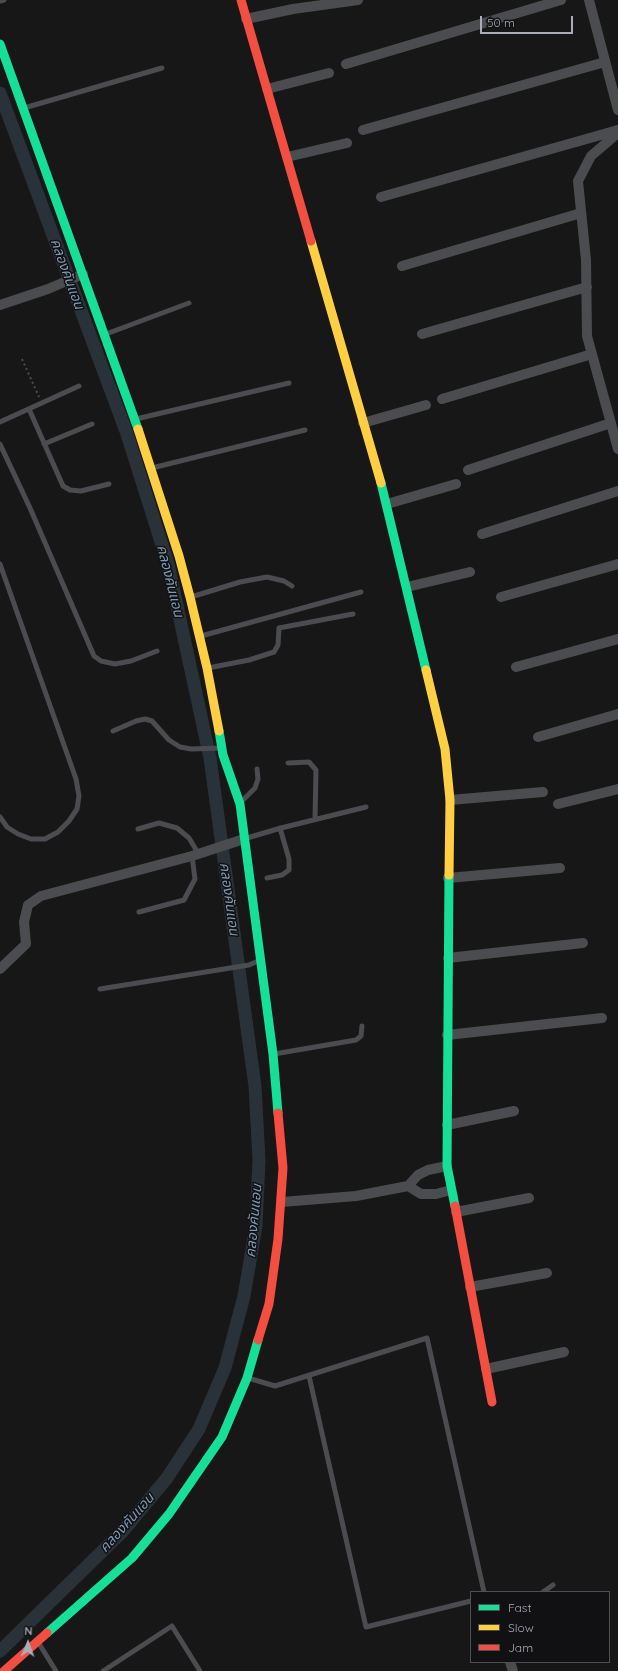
<!DOCTYPE html>
<meta charset="utf-8">
<style>
body{margin:0}
#map{position:relative;width:618px;height:1671px;overflow:hidden;background:#171717;font-family:Quicksand,sans-serif}
canvas{display:block}
.legend{position:absolute;left:470px;top:1591px;width:140px;height:72px;box-sizing:border-box;background:#111113;border:1px solid #4d4f55;margin:0;padding:5px 7px;list-style:none;font-size:12px;color:#a8adb8}
.legend li{display:flex;align-items:center;gap:8px;height:20px}
.legend b{width:20px;border:1px solid #4d4f55}
.north{position:absolute;left:8px;top:1623px;width:40px;height:40px;-webkit-text-stroke:3px #111113;paint-order:stroke;rotate:2deg;font-size:11px;font-weight:700;line-height:16px;text-align:center;color:#a8adb8}
.north::after{content:'';display:block;margin:auto;width:14px;height:18px;background:#a8adb8;clip-path:polygon(50% 0,100% 100%,50% 72%,0 100%)}
.scale{position:absolute;left:480px;top:16px;width:93px;height:18px;box-sizing:border-box;border:2px solid #a8adb8;border-top:0;padding-left:5px;font-size:12px;line-height:14px;white-space:nowrap;color:#a8adb8;-webkit-text-stroke:3px #111113;paint-order:stroke}
</style>
<div id="map">
<canvas width="618" height="1671"></canvas>
<ul class="legend">
<li><b style="height:5px;background:#16e098"></b>Fast</li>
<li><b style="height:5px;background:#ffcf43"></b>Slow</li>
<li><b style="height:5px;background:#f24e42"></b>Jam</li>
</ul>
<div class="north">N</div>
<div class="scale">50 m</div>
</div>
<script>
const c = document.querySelector('canvas').getContext('2d');
c.lineJoin = 'round';
const toPath = rows => new Path2D(rows.map(r => 'M' + r).join(''));
function trace(path, color, width, dash) { c.strokeStyle = color; c.lineWidth = width; c.lineCap = dash ? 'butt' : 'round'; c.setLineDash(dash || []); c.stroke(path); }
function label(font, color, halo, rows, align = 'center') {
  c.font = font + ' Quicksand,"Noto Sans Thai",sans-serif'; c.lineWidth = 3; c.setLineDash([]); c.textBaseline = 'middle'; c.strokeStyle = halo; c.fillStyle = color; for (const [text, x, y, turn = 0] of rows) {
    c.save(); c.translate(x, y); c.rotate((+turn || 0) * Math.PI / 180); c.textAlign = isNaN(turn) ? turn : align; if (halo) c.strokeText(text, 0, 0); c.fillText(text, 0, 0); c.restore();
  }
}
const canal = toPath([
 [0,93,127,434,168,564,210,758,255,1086,259,1160,256,1226,244,1296,225,1368,199,1429,167,1478,123,1531,0,1651]
]);
const path = toPath([
 [22,359,39,397]
]);
const lane = toPath([
 [0,1,4,0],
 [24,108,162,68],
 [106,334,189,303],
 [29,409,63,486,70,490,81,491,109,484],
 [136,419,289,383],
 [0,422,79,386],
 [0,444,30,508,94,656,101,661,115,664,131,661,157,651],
 [44,444,92,424],
 [152,468,305,430],
 [0,564,76,779,79,796,77,809,69,821,58,832,45,839,31,839,18,834,7,827,0,817],
 [191,597,240,582,267,577,284,581,292,586],
 [201,636,361,592],
 [208,668,249,660,274,652,278,645,279,628,353,614],
 [113,731,136,721,145,719,152,721,169,740,180,747,191,749,221,748],
 [288,763,309,762,316,770,315,819],
 [242,801,255,788,258,779,257,769],
 [138,829,159,823,177,828,189,838,198,853],
 [247,838,281,828,366,807],
 [267,878,282,875,289,870,289,859,280,828],
 [139,912,184,900,195,879,192,856],
 [100,989,249,965,258,961],
 [274,1054,356,1040,361,1036,362,1026],
 [309,1376,366,1627,471,1601],
 [248,1378,275,1386,427,1338,484,1592],
 [543,1592,553,1585],
 [38,1642,56,1671],
 [103,1671,172,1626,200,1671]
]);
const street = toPath([
 [589,0,618,110],
 [246,19,293,9,358,0],
 [346,64,561,0],
 [267,89,329,73],
 [363,130,605,62],
 [618,133,591,156,578,181,586,260,587,336,618,449],
 [287,157,347,143],
 [381,197,618,130],
 [402,266,581,213],
 [0,305,48,289,83,274],
 [422,334,587,287],
 [442,399,592,354],
 [363,423,426,405],
 [468,470,611,423],
 [387,504,456,484],
 [482,534,618,491],
 [407,587,470,572],
 [501,597,618,564],
 [516,667,618,639],
 [538,737,618,714],
 [450,800,543,792],
 [558,804,618,789],
 [448,878,560,868],
 [448,958,583,943],
 [0,969,26,944,24,922,28,905,41,896,192,856,244,839],
 [447,1035,602,1018],
 [447,1125,514,1111],
 [408,1186,421,1194,436,1194,451,1190],
 [282,1202,356,1196,408,1186,418,1175,428,1170,447,1166],
 [456,1212,529,1198],
 [470,1287,547,1273],
 [486,1369,564,1352],
 [510,1662,513,1671]
]);
const fast = toPath([
 [0,44,138,429],
 [381,483,426,670],
 [219,731,223,755,240,804,273,1054,278,1113],
 [449,875,447,1166,455,1206],
 [47,1633,132,1558,169,1514,222,1437,247,1378,258,1340]
]);
const slow = toPath([
 [311,241,381,483],
 [138,429,179,556,190,597,207,668,219,731],
 [426,670,445,749,450,800,449,875]
]);
const jam = toPath([
 [241,0,311,241],
 [455,1206,492,1402],
 [258,1340,269,1304,278,1239,283,1168,278,1113],
 [4,1671,47,1633]
]);
const waterNames = [
 ["คลองคันแอน",67,274,70],
 ["คลองคันแอน",170,581,76],
 ["คลองคันแอน",229,899,82],
 ["คลองคันแอน",254,1221,-85],
 ["คลองคันแอน",127,1523,-48]
];
trace(canal, '#2a3239', 13);
trace(path, '#4d4e52', 2, [2, 3]);
trace(lane, '#4b4c50', 5);
trace(street, '#4b4c50', 10);
trace(fast, '#16e098', 9);
trace(slow, '#ffcf43', 9);
trace(jam, '#f24e42', 9);
label('italic 14px', '#7f9bb3', '#111113', waterNames);
</script>
